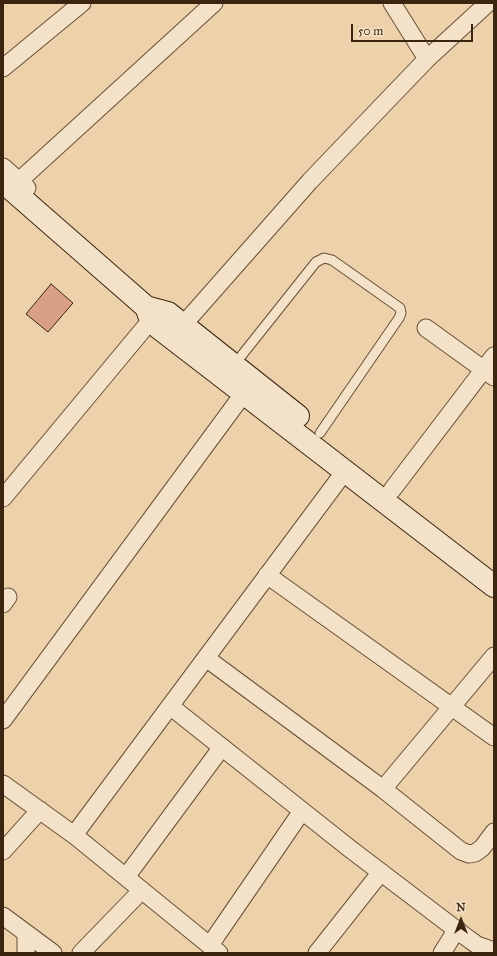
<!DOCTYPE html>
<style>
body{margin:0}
#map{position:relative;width:497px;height:956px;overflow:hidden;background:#edd1aa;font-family:"IM FELL Great Primer",serif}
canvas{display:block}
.frame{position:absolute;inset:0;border:4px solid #3b2511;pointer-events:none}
.north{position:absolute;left:441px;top:900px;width:40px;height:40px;-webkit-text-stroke:3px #f3e1c8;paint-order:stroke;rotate:0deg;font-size:11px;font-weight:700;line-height:16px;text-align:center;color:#3b2511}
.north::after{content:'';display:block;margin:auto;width:14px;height:18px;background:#3b2511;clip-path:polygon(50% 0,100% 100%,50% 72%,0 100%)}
.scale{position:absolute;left:351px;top:24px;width:122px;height:18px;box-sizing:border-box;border:2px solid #3b2511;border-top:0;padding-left:5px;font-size:12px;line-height:14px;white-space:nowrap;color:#3b2511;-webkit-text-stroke:3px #f3e1c8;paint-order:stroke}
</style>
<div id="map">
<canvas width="497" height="956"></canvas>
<div class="frame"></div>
<div class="north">N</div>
<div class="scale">50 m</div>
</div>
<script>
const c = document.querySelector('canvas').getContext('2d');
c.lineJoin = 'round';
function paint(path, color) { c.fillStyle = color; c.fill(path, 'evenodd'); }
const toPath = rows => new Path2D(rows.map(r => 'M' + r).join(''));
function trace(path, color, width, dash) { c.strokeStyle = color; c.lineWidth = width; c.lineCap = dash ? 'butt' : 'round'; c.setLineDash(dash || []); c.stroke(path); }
const building = toPath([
 [51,284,73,303,48,332,26,314,51,284]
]);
const service = toPath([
 [234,365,316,262,324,258,332,260,400,308,401,313,399,318,320,433]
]);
const minor = toPath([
 [392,3,427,59],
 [3,68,82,3],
 [3,167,27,188],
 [19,181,214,3],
 [183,325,310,181,427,59,488,3],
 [426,328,494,377],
 [392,490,494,356],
 [3,498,151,320],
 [267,575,494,737],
 [3,604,8,597],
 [206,658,383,789,461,851,469,854,475,853,482,848,494,832],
 [170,706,349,848,466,937,477,945,494,951],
 [3,720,244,393],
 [3,784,74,835,219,953],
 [383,789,494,656],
 [74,835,345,471],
 [3,851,40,810],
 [126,877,222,747],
 [3,916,53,953],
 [210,945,302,811],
 [26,953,26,933],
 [81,953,142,890],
 [317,953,381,872],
 [442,953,457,929]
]);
const secondary = toPath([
 [3,182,146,307,151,320,159,328,494,586],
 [146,307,168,313,298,416]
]);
paint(building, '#d99f87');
trace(building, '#3b2511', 1);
trace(service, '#685037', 11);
trace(minor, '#685037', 19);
trace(secondary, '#3b2511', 24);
trace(service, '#f3e1c8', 9);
trace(minor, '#f3e1c8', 17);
trace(secondary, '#f3e1c8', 22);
</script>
